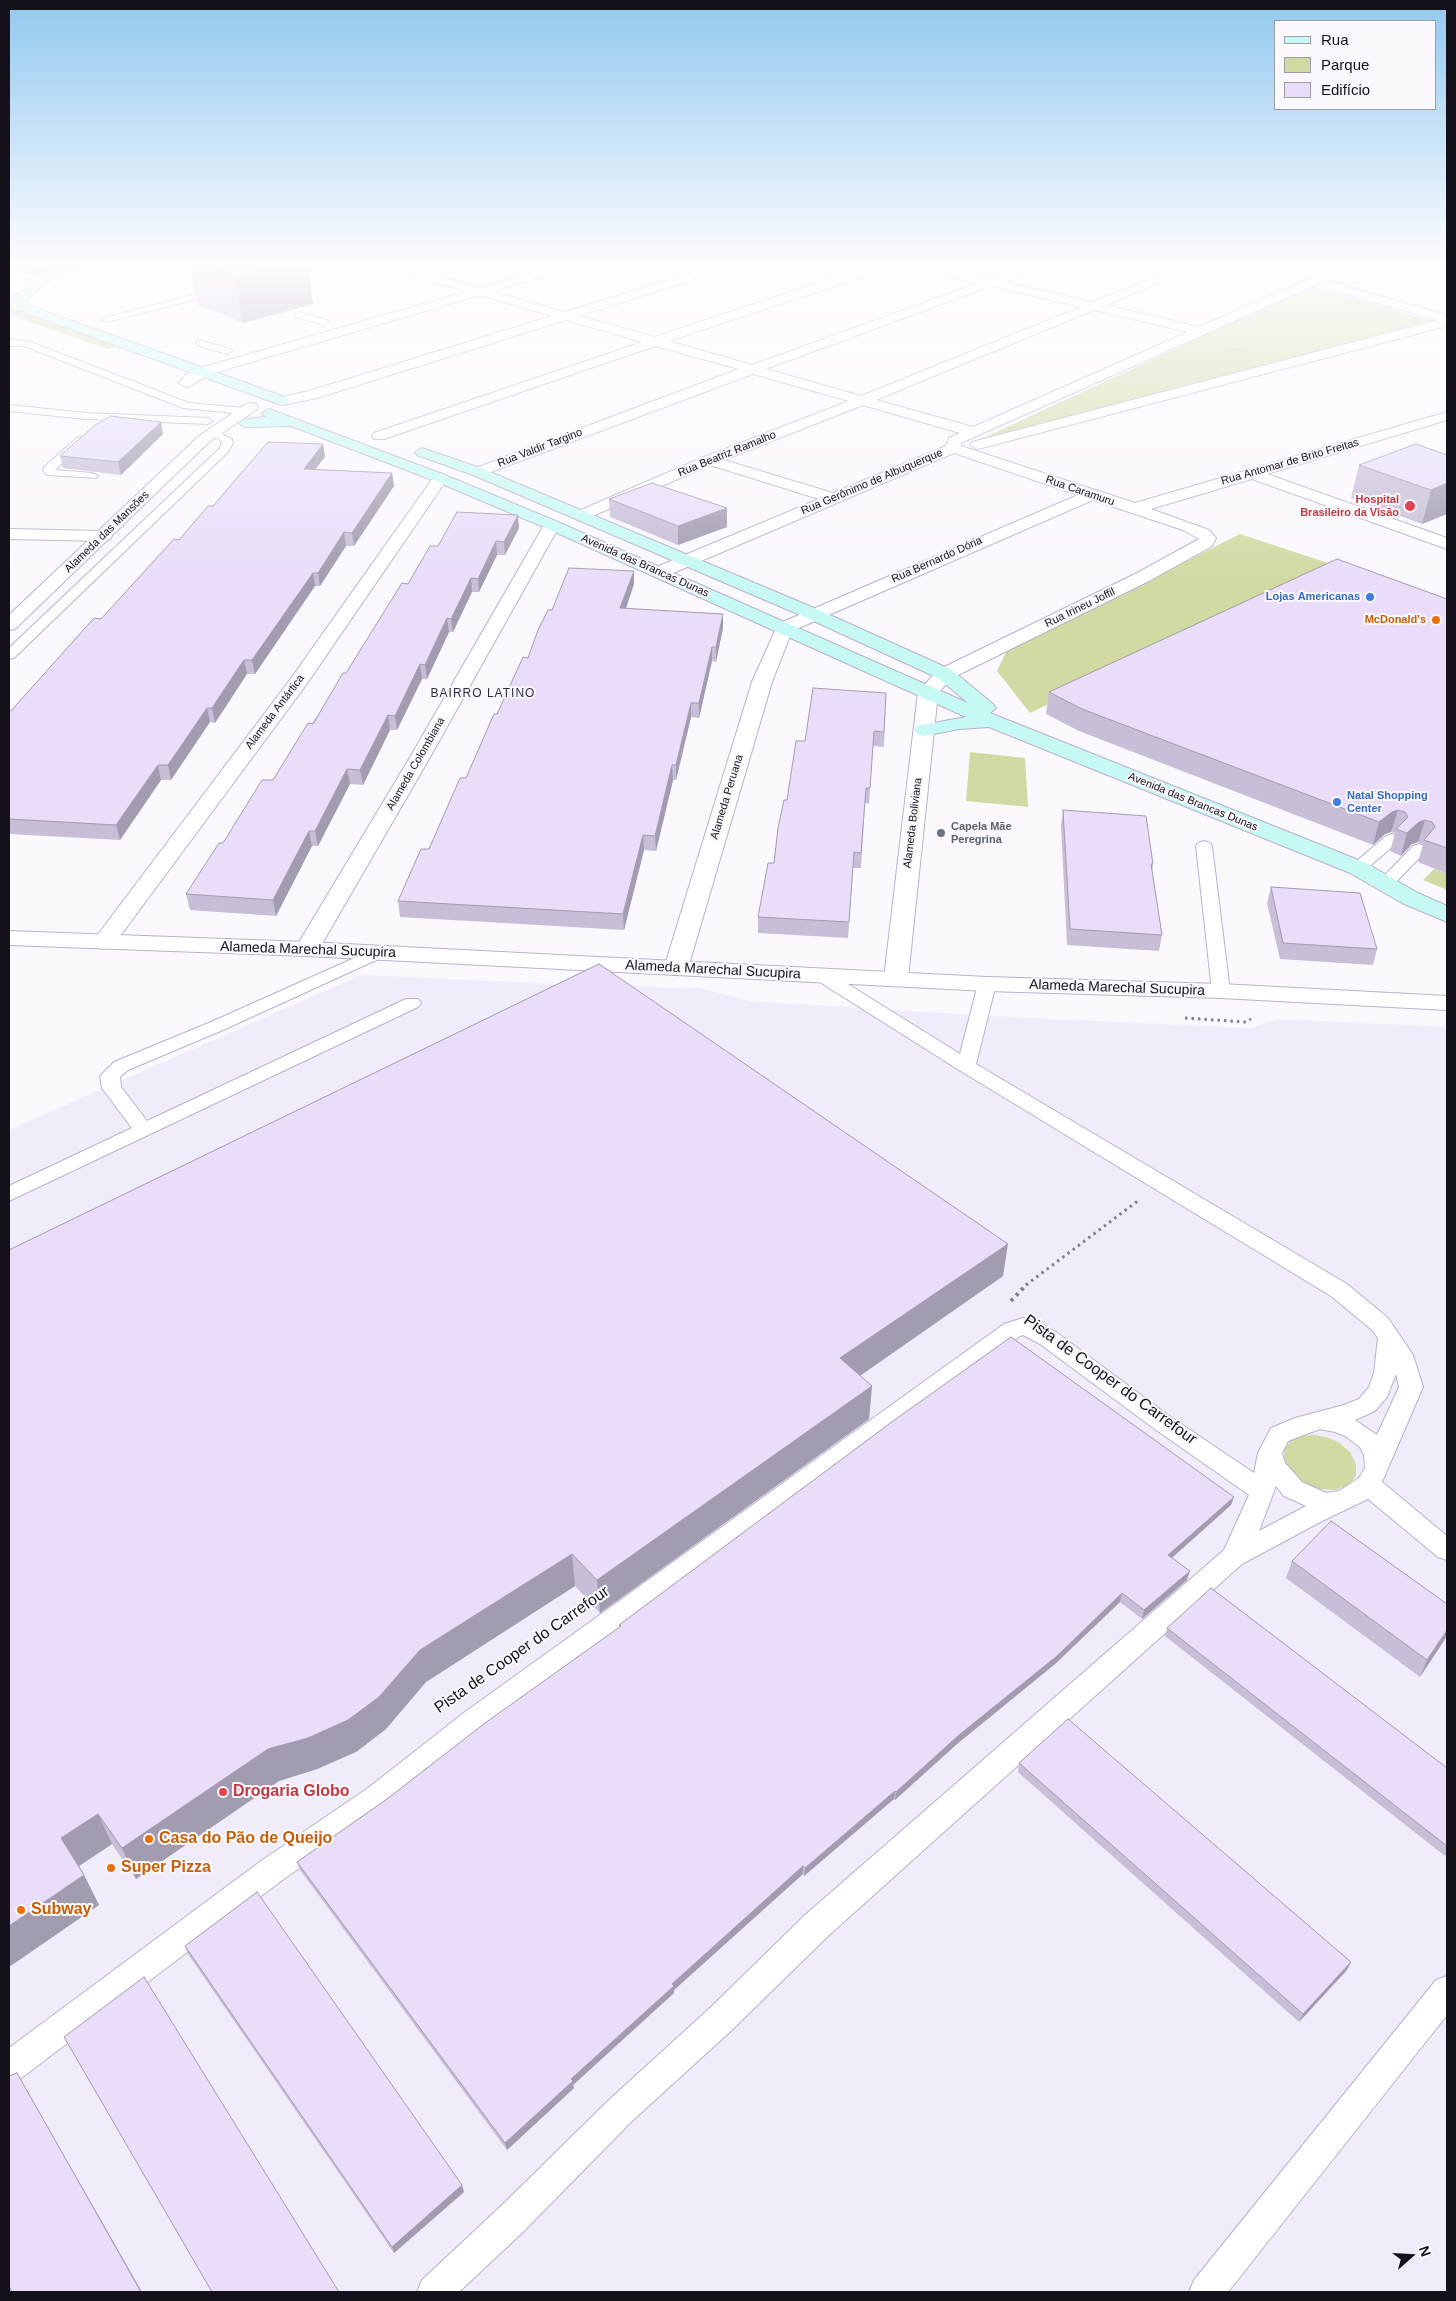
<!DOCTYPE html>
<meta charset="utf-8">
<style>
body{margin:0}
#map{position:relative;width:1456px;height:2301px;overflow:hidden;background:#fbf9fe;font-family:Helvetica,sans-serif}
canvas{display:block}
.frame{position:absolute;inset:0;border:10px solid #15111a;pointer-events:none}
.legend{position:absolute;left:1274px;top:20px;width:162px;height:90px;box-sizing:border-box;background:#fbf9fe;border:1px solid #9f9ca3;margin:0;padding:6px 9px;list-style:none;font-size:15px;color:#15111a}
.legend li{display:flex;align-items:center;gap:10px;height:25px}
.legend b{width:25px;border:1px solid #9f9ca3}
.north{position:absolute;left:1386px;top:2231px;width:50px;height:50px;-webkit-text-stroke:4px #fbf9fe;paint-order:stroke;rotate:71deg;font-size:14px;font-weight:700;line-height:20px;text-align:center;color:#15111a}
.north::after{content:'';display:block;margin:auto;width:18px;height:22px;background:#15111a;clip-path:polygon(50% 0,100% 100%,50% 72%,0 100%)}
</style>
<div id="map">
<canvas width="1456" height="2301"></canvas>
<div class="frame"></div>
<ul class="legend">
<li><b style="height:6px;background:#c6f9f4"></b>Rua</li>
<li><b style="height:14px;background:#d0daa2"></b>Parque</li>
<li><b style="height:14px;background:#e9ddfa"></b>Edifício</li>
</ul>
<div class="north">N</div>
</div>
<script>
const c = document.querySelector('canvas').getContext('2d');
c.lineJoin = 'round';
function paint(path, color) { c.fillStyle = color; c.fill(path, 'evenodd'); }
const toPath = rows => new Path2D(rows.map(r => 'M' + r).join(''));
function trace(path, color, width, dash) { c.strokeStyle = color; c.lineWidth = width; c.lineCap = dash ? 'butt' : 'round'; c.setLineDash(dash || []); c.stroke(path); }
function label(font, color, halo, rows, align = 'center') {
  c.font = font + ' Helvetica,sans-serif'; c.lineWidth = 4; c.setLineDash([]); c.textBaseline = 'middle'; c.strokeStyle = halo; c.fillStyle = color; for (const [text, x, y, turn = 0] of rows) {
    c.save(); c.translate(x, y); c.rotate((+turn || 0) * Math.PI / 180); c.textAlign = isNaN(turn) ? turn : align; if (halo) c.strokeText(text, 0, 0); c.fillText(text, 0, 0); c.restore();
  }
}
const built = toPath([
 [361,975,583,985,700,988,749,1001,1008,1017,1250,1028,1277,1019,1447,1027,1447,2292,9,2292,9,1130]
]);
const green = toPath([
 [1311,286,1437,322,968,445],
 [28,287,12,299,14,309,118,346,108,349,9,315,9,295],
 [1240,534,1334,565,1030,713,997,671,1007,650],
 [970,752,1025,758,1028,807,966,801],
 [1434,869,1447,874,1447,890,1423,880],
 [1313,1435,1326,1437,1338,1442,1350,1452,1356,1465,1356,1476,1348,1485,1335,1490,1319,1489,1304,1483,1294,1476,1287,1467,1284,1457,1285,1448,1291,1441,1300,1436]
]);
const pathFar2 = toPath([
 [1222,348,1243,350]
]);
const pathFar1 = toPath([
 [1185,1018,1245,1022,1251,1019],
 [1026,1285,1139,1200]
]);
const path = toPath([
 [1011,1301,1027,1284]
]);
const service = toPath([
 [315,260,323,260,323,263,318,268,282,277,278,274,312,264,315,260],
 [223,287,227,290,226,292,106,322,101,319,223,287],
 [299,312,327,320,329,322,324,325,296,317,294,315,299,312],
 [9,340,28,341,189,403,245,408,250,411,245,414,183,408,24,346,9,346,9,340],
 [199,340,230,349,232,351,227,354,196,345,196,341,199,340],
 [9,405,86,413,208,418,213,421,208,424,86,419,9,411,9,405],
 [212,429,232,439,233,443,228,452,14,658,9,659,9,648,220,448,222,441,207,432,212,429],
 [81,437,86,440,85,442,55,470,92,473,98,476,96,478,47,475,43,470,45,466,77,438,81,437],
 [1392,834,1398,836,1400,839,1398,842,1364,871,1352,871,1350,868,1352,865,1386,836,1392,834],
 [1204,841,1210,843,1212,846,1230,991,1227,995,1221,996,1215,995,1212,991,1196,846,1198,843,1204,841],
 [1419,844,1425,846,1427,849,1425,852,1396,882,1384,882,1382,879,1384,876,1413,846,1419,844],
 [379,947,385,948,388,952,385,956,223,1030,128,1070,120,1077,121,1087,147,1121,406,999,418,999,421,1003,418,1007,9,1201,9,1186,132,1128,102,1088,100,1076,114,1062,211,1022,379,947],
 [821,970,827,971,960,1054,978,984,981,980,987,979,993,980,996,984,976,1064,1347,1284,1388,1318,1413,1355,1423,1387,1382,1482,1447,1536,1447,1560,1438,1557,1368,1499,1322,1521,1242,1564,827,1937,733,2029,632,2121,524,2231,459,2292,417,2292,422,2280,500,2207,610,2099,711,2007,805,1915,1224,1550,1249,1495,1152,1427,1040,1344,1023,1335,1020,1336,891,1428,580,1661,485,1730,388,1806,281,1881,20,2079,9,2084,9,2048,261,1861,368,1788,465,1712,1004,1324,1023,1318,1038,1322,1056,1332,1168,1415,1254,1473,1258,1453,1271,1428,1295,1418,1344,1405,1359,1399,1369,1387,1374,1373,1378,1338,1372,1330,1331,1296,959,1070,815,979,812,975,815,971,821,970],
 [1396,1374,1399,1387,1377,1435,1355,1420,1375,1411,1387,1397,1396,1374],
 [1320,1429,1335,1432,1345,1436,1360,1447,1364,1455,1365,1468,1359,1478,1339,1491,1326,1493,1302,1482,1285,1463,1282,1453,1288,1441,1320,1429],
 [1276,1486,1284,1496,1306,1506,1259,1531,1276,1486],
 [1447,1976,1447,2015,1228,2292,1189,2292,1194,2280,1436,1980,1447,1976]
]);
const minor = toPath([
 [363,260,382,260,565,312,732,260,750,260,748,262,579,316,655,337,886,260,907,260,990,279,1042,260,1059,260,1057,262,1004,282,1092,302,1197,260,1213,260,1106,305,1199,327,1312,277,1248,262,1246,260,1268,260,1324,272,1352,275,1423,260,1445,260,1439,263,1352,283,1326,280,961,443,961,446,1135,503,1447,412,1447,420,1267,474,1447,538,1447,549,1252,479,1151,509,1209,530,1216,538,1212,546,1149,581,952,678,938,693,908,978,905,983,896,985,887,983,884,978,918,692,938,670,1137,573,1199,539,1183,530,1093,500,792,631,772,682,688,968,685,973,676,975,667,973,664,968,752,682,778,624,1078,495,954,453,666,576,654,576,651,572,654,568,819,499,710,465,588,518,576,518,574,515,576,512,704,457,849,401,753,374,483,475,473,475,470,472,473,469,739,369,655,346,384,439,374,439,372,436,374,433,642,342,566,320,317,398,283,405,278,404,276,401,278,398,309,391,552,316,365,262,363,260],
 [898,265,978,283,752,365,669,341,898,265],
 [991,286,1081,307,861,396,766,369,991,286],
 [1094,310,1188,332,973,427,876,400,1094,310],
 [863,405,960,433,949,438,946,446,833,493,724,460,863,405],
 [1331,282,1447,315,1447,326,982,448,977,449,970,445,972,442,1438,320,1327,289,1325,286,1331,282],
 [440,473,445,475,448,478,306,685,112,947,104,949,96,947,92,942,96,937,292,677,435,475,440,473],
 [552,520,558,522,560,525,429,759,319,949,315,954,307,956,299,954,295,949,409,759,544,525,546,522,552,520],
 [9,529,104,531,110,533,112,536,110,539,104,541,9,539,9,529]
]);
const tertiary = toPath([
 [576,260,595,260,593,262,207,375,191,386,186,387,179,383,186,375,197,369,576,260],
 [251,403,256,404,258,407,256,410,209,442,15,629,9,630,9,615,199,436,246,404,251,403],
 [9,931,307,942,987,977,1221,984,1447,996,1447,1010,1221,998,987,991,307,956,9,945,9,931]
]);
const secondary = toPath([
 [79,260,95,260,53,278,27,299,28,305,288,398,290,401,288,404,278,404,18,310,15,298,30,285,27,282,29,279,79,260],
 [269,409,445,475,558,522,968,703,938,678,807,618,473,475,417,455,415,452,422,448,483,469,819,610,952,670,993,704,996,708,990,713,1366,863,1418,893,1447,906,1447,922,1402,903,1350,873,989,727,959,729,924,736,917,734,914,730,917,726,966,717,546,528,435,481,291,426,245,427,238,423,245,419,266,417,262,413,269,409]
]);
const wall = toPath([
 [9,260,74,260,35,275,9,271],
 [189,260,307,260,313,304,243,323,198,305],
 [161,422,163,434,121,475,63,468,60,456],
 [323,444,325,457,315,470,392,473,394,486,354,546,346,546,320,586,315,586,255,674,247,674,215,723,210,722,171,780,161,780,120,840,9,834,9,713,179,540,213,506],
 [1447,455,1447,514,1422,524,1351,498,1359,465],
 [609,499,727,527,678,545,610,517],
 [519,528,505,555,497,555,479,592,472,592,453,632,449,632,427,679,422,679,397,730,390,730,363,785,350,784,318,846,312,846,276,916,190,910,186,894,223,843,273,780,408,584,438,546],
 [634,584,626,609,723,614,723,628,716,662,712,661,699,718,691,717,676,780,673,780,656,851,644,850,624,930,400,917,398,901,429,849,466,778,497,714,528,658,552,610],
 [1447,599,1447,874,1418,862,1423,844,1418,842,1412,844,1401,856,1390,851,1395,833,1391,832,1385,834,1373,845,1079,731,1046,714,1049,692],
 [886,693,884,747,873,746,869,804,865,803,861,868,853,868,848,938,758,933,758,917,774,863,787,800],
 [1063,810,1153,864,1152,871,1162,935,1159,951,1067,945,1061,826],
 [1271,887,1377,949,1373,965,1280,959,1267,903],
 [9,1250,1003,1276,860,1376,872,1386,869,1419,600,1613,575,1586,426,1682,386,1729,356,1752,317,1769,279,1781,136,1879,112,1844,79,1866,84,1875,99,1905,9,1967],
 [1231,1505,1172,1558,1187,1580,1142,1619,1120,1602,1055,1664,957,1744,895,1800,894,1799,804,1876,803,1874,674,1990,674,1993,573,2085,574,2088,507,2150,300,1870,297,1862,387,1799,620,1627,619,1625],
 [1292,1561,1447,1636,1420,1677,1286,1578],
 [1167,1628,1447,1768,1447,1853,1445,1856,1165,1636],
 [1019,1763,1351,1962,1347,1970,1299,2022,1018,1772],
 [185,1946,464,2192,394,2253,188,1954]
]);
const shadedWall = toPath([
 [37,260,74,260,35,275,32,262],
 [299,260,307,260,313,304,243,323,235,276],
 [161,422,163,434,121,475,118,462],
 [323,444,325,457,305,481,304,469],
 [392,473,394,486,354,546,352,533],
 [1447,483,1447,514,1422,524,1431,490],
 [727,508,727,527,678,545,678,526],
 [518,515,519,528,505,555,504,542],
 [344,532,346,546,320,586,318,573],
 [496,541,497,555,479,592,478,579],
 [634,571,634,584,621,622,620,608],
 [313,573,315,586,255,674,252,660],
 [471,578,472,592,453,632,451,619],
 [723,614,723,628,716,662,716,647],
 [447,618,449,632,427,679,425,665],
 [712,647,712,661,699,718,699,703],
 [244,660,247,674,215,723,212,708],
 [420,664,422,679,397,730,395,716],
 [691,703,691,717,676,780,676,765],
 [207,708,210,722,171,780,168,765],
 [388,715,390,730,363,785,360,770],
 [158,765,161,780,120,840,116,825],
 [672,765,673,780,656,851,655,836],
 [347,769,350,784,318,846,315,831],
 [1398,810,1391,832,1385,834,1373,845,1379,822,1392,812],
 [1425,820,1418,842,1412,844,1401,856,1407,833,1419,822],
 [309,831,312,846,276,916,273,900],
 [643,835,644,850,624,930,623,914],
 [1008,1244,1003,1276,838,1391,840,1358],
 [872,1386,869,1419,600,1613,597,1580],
 [1234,1497,1231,1505,1166,1563,1168,1555],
 [572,1554,575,1586,426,1682,386,1729,356,1752,317,1769,279,1781,136,1879,122,1848,268,1749,420,1650],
 [1190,1571,1187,1580,1142,1619,1144,1610],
 [1122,1593,1120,1602,1055,1664,957,1744,895,1800,896,1792,959,1735],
 [1447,1630,1447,1636,1420,1677,1427,1660],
 [895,1791,894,1799,804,1876,805,1868],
 [98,1814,112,1844,76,1868,61,1838],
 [803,1866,803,1874,674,1990,674,1993,573,2085,574,2088,507,2150,505,2143,571,2079,672,1984],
 [84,1875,99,1905,9,1967,9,1926],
 [1351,1962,1347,1970,1299,2022,1303,2014],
 [17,2073,21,2080,142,2292,141,2292],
 [462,2185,464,2192,394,2253,392,2247]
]);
const building = toPath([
 [18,260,37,260,32,262,18,260],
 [193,260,299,260,235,276,193,260],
 [111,416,161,422,118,462,60,456,95,425,111,416],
 [268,442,323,444,304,469,392,473,352,533,344,532,318,573,313,573,252,660,244,660,212,708,207,708,168,765,158,765,116,825,9,819,9,713,94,618,101,619,174,539,179,540,208,506,213,506,268,442],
 [1416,444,1447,455,1447,483,1431,490,1359,465,1416,444],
 [652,483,727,508,678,526,609,499,652,483],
 [457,512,518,515,504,542,496,541,478,579,471,578,451,619,447,618,425,665,420,664,395,716,388,715,360,770,347,769,315,831,309,831,273,900,186,894,219,843,223,843,262,780,273,780,308,723,313,724,343,673,346,673,402,583,408,584,430,546,438,546,457,512],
 [1337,559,1447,599,1447,848,1424,840,1435,827,1432,822,1425,820,1419,822,1407,833,1396,829,1408,817,1405,812,1398,810,1392,812,1379,822,1082,709,1049,692,1337,559],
 [569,568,634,571,620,608,723,614,716,647,712,647,699,703,691,703,676,765,672,765,655,836,643,835,623,914,398,901,421,849,429,849,460,778,466,778,494,714,497,714,523,657,528,658,538,630,548,610,552,610,569,568],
 [813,688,886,693,884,732,874,731,870,788,866,788,861,853,854,852,849,922,758,917,768,863,774,863,778,828,784,800,787,800,796,741,805,741,813,688],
 [1063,810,1146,816,1153,864,1151,864,1162,935,1070,929,1063,810],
 [1271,887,1360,893,1377,949,1283,943,1271,887],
 [599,964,1008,1244,840,1358,872,1386,597,1580,572,1554,420,1650,379,1697,348,1720,308,1738,268,1749,122,1848,98,1814,61,1838,84,1875,9,1926,9,1250,599,964],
 [1011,1337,1234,1497,1168,1555,1190,1571,1144,1610,1122,1593,1057,1656,959,1735,896,1792,895,1791,805,1868,803,1866,672,1984,674,1986,571,2079,573,2081,505,2143,297,1862,387,1799,485,1723,621,1626,619,1625,893,1421,1011,1337],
 [1331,1521,1447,1604,1447,1630,1427,1660,1292,1561,1331,1521],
 [1211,1588,1447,1768,1447,1846,1167,1628,1211,1588],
 [1068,1719,1351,1962,1303,2014,1019,1763,1068,1719],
 [257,1892,462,2185,392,2247,185,1946,257,1892],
 [144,1977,339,2292,212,2292,64,2037,144,1977],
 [17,2073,141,2292,12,2292,9,2286,9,2076,17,2073]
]);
const markers = [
 [1410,506,6,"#e0444e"],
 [1370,597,5,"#3f7fe0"],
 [1436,620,5,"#e8710a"],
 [1337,802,5,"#3f7fe0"],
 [941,833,5,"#6b7280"],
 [223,1792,5,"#e0444e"],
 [149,1839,5,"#e8710a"],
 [111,1868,5,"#e8710a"],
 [21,1910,5,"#e8710a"]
];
const farStreetnames = [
 ["Rua Valdir Targino",540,448,-21],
 ["Rua Beatriz Ramalho",727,454,-22],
 ["Rua Antomar de Brito Freitas",1290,462,-16],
 ["Rua Gerônimo de Albuquerque",872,482,-23],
 ["Rua Caramuru",1080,491,19],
 ["Alameda das Mansões",107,532,-44],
 ["Rua Bernardo Dória",937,560,-24],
 ["Avenida das Brancas Dunas",645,566,24],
 ["Rua Irineu Joffil",1080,608,-26],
 ["Alameda Antártica",275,712,-53],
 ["Alameda Colombiana",416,764,-60],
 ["Alameda Peruana",727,797,-73],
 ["Avenida das Brancas Dunas",1193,802,22],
 ["Alameda Boliviana",913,823,-83]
];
const farHealthnames = [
 ["Hospital",1399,500],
 ["Brasileiro da Visão",1399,513]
];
const farShopnames = [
 ["Lojas Americanas",1360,597],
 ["Natal Shopping",1347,796,"left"],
 ["Center",1347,809,"left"]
];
const farFoodnames = [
 ["McDonald's",1426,620]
];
const farWorshipnames = [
 ["Capela Mãe",951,827],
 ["Peregrina",951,840]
];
const farNeighbourhoodnames = [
 ["BAIRRO LATINO",483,694]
];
const streetNames = [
 ["Alameda Marechal Sucupira",308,950,2],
 ["Alameda Marechal Sucupira",713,970,3],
 ["Alameda Marechal Sucupira",1117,988,2]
];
const nearStreetnames = [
 ["Pista de Cooper do Carrefour",1110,1380,36],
 ["Pista de Cooper do Carrefour",522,1650,-35]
];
const nearHealthnames = [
 ["Drogaria Globo",233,1792]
];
const nearFoodnames = [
 ["Casa do Pão de Queijo",159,1839],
 ["Super Pizza",121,1868],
 ["Subway",31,1910]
];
paint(built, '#f1ecfa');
paint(green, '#d0daa2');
trace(service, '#bab0ca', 2);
trace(minor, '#bab0ca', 2);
trace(tertiary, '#bab0ca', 2);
trace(secondary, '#bab0ca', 2);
trace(pathFar2, '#838087', 1, [1, 2]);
trace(pathFar1, '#838087', 3, [2.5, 4]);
trace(path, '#838087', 4, [3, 4.5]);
paint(service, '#fff');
paint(minor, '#fff');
paint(tertiary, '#fff');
paint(secondary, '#c6f9f4');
paint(wall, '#c8bed7');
paint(shadedWall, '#a39baf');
paint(building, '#e9ddfa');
trace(building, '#a39baf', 1);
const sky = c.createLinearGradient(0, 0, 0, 582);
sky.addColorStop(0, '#91c9ef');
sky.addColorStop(0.45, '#fdfcff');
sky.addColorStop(1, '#fdfcff00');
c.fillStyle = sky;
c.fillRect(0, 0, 1456, 582);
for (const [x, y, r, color] of markers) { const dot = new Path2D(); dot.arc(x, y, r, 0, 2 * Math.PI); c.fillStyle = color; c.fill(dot); trace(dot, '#fbf9fe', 2); }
label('11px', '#15111a', '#fbf9fe', farStreetnames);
label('bold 11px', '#be3a42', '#fbf9fe', farHealthnames, 'right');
label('bold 11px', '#366cbe', '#fbf9fe', farShopnames, 'right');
label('bold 11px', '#c56008', '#fbf9fe', farFoodnames, 'right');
label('bold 11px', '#5b616d', '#fbf9fe', farWorshipnames, 'left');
c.letterSpacing = '1px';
label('12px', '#342b40', '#fbf9fe', farNeighbourhoodnames);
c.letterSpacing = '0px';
label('14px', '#15111a', '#fbf9fe', streetNames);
label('16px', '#15111a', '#fbf9fe', nearStreetnames);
label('bold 16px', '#be3a42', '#fbf9fe', nearHealthnames, 'left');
label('bold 16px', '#c56008', '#fbf9fe', nearFoodnames, 'left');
</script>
